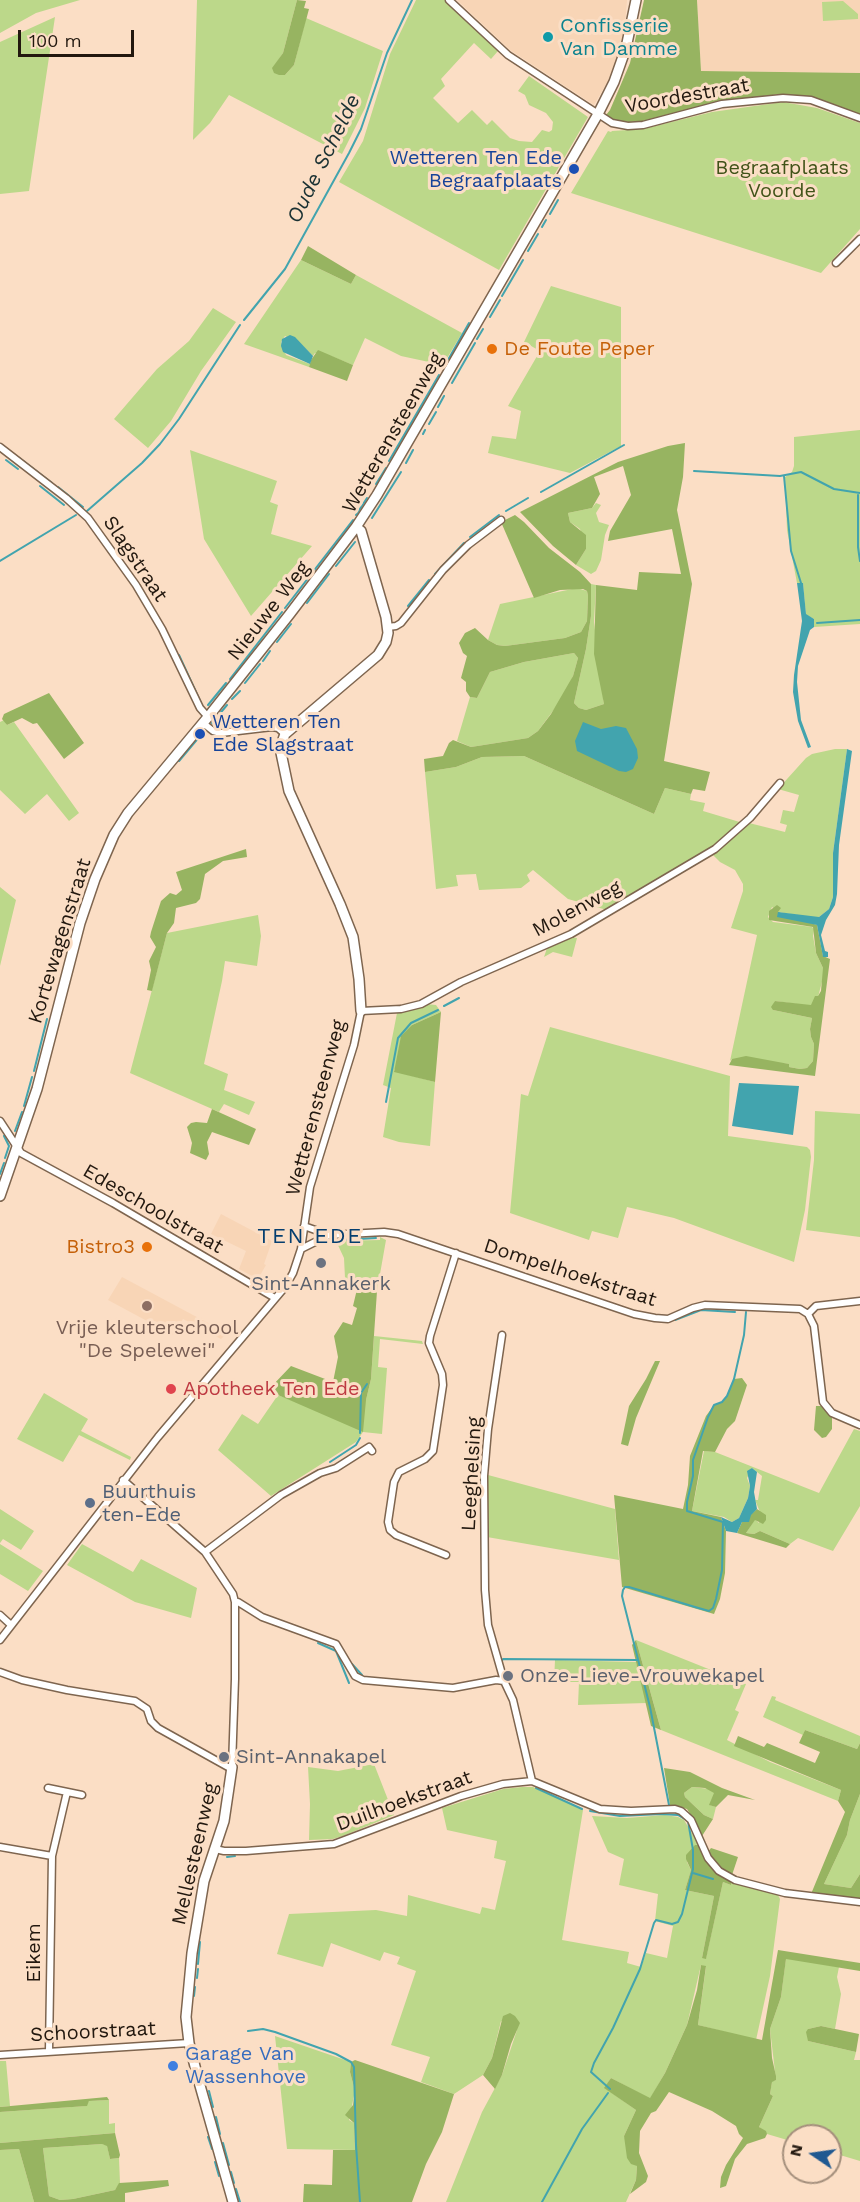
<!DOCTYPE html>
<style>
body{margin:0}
#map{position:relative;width:860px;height:2202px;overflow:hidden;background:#fbdec5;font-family:"Work Sans",sans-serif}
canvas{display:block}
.north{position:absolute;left:782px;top:2124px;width:60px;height:60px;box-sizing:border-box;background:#fbdec5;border:2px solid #a48f7c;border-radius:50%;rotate:283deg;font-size:16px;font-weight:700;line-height:24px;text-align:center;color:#22180f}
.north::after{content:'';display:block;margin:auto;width:21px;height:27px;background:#205991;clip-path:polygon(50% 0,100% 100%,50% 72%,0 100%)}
.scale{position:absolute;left:18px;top:30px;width:116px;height:27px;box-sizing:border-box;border:3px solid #22180f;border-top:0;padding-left:8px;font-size:18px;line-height:21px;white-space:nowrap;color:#22180f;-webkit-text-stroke:4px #fbdec5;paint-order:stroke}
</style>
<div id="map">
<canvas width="860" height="2202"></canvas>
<div class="north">N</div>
<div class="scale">100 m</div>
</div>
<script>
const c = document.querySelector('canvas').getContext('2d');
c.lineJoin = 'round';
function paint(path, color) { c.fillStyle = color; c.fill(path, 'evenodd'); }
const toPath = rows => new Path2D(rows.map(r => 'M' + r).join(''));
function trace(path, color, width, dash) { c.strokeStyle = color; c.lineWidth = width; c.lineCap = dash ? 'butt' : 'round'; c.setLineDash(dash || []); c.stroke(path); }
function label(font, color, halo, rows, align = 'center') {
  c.font = font + ' "Work Sans",sans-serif'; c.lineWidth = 6; c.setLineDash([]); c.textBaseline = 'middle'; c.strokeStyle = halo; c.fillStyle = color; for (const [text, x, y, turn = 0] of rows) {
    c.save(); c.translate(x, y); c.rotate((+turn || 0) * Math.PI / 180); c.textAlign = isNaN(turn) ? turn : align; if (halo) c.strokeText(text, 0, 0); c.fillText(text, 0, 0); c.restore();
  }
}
const built = toPath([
 [457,0,627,0,624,36,608,81,594,105,510,50],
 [697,0,860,0,860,73,701,71],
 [221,1214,272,1241,264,1264,266,1265,258,1279,239,1269,246,1251,211,1234],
 [122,1277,193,1315,227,1333,221,1339,183,1319,173,1335,108,1300]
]);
const green = toPath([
 [0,0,80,0,36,13,0,33],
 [197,0,297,0,283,53,273,68,285,75,294,65,306,18,383,51,365,108,342,154,229,95,210,123,193,140],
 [416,0,446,0,498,51,491,59,474,43,441,79,445,86,433,98,458,123,472,110,487,125,492,120,510,138,519,141,532,142,542,130,549,132,552,130,553,122,546,113,529,105,525,95,518,91,529,76,588,117,499,270,339,182,363,141,390,54],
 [843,1,858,14,858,19,823,21,822,2],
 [55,17,29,191,0,194,0,42],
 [783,102,817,108,860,123,860,229,821,273,571,193,608,131,611,132,612,131,643,129,712,112],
 [301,260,351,284,356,275,462,333,443,365,401,356,365,338,353,365,331,356,315,353,313,356,301,344,285,336,281,342,286,355,310,364,309,367,244,344],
 [551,286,621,307,621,446,570,473,488,453,492,436,516,439,521,411,508,406,540,351,524,342],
 [213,308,236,322,201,371,171,421,148,448,114,419,157,369,189,341],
 [860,430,860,624,814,627,814,619,806,615,803,583,797,583,787,530,785,477,792,472,794,466,794,437],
 [190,450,277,481,270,502,278,505,271,534,312,546,251,616,204,539],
 [596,503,601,505,596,513,599,522,609,525,605,535,601,560,596,571,591,574,576,565,586,549,580,529,570,522,568,513,592,508],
 [591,584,596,585,594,622,604,704,586,710,579,708,574,703,586,649,591,616],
 [577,588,587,591,588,596,587,621,581,632,565,638,505,646,497,645,488,640,500,604],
 [574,653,578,658,573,676,564,696,538,731,528,738,471,747,457,741,470,697,477,698,490,672,524,662],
 [4,720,7,725,14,722,79,813,69,821,47,794,25,814,0,790,0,722],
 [835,749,847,749,833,853,833,897,829,909,819,917,810,917,778,912,772,907,768,917,773,922,812,927,814,929,813,936,816,953,823,968,823,978,818,997,811,1006,775,1001,773,1010,812,1018,810,1029,811,1037,814,1044,813,1061,807,1068,800,1069,789,1067,789,1064,732,1059,730,1061,757,935,731,928,743,891,743,884,735,870,720,862,712,854,749,823,785,832,787,825,780,823,783,810,794,812,799,795,778,789,806,758,812,754],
 [524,756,654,814,665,788,691,794,690,800,705,803,703,811,743,823,709,850,607,910,568,899,533,870,527,875,530,881,521,888,479,890,476,874,456,875,458,886,436,889,425,772,456,767,482,757],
 [0,887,16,900,0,966],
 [258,915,261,936,257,966,225,961,222,981,204,1064,228,1074,224,1090,255,1102,249,1115,224,1104,219,1112,130,1073,167,933],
 [571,937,577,938,572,957,553,952,544,957,547,948],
 [426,1004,436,1005,441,1012,412,1025,394,1071,435,1082,430,1146,399,1142,383,1137,391,1088,383,1085,397,1013],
 [550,1027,730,1076,728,1136,807,1147,810,1150,811,1157,805,1210,794,1262,674,1218,627,1207,618,1238,592,1231,589,1240,510,1213,521,1094,528,1096],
 [815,1111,860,1114,860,1237,806,1230,814,1160],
 [380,1237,386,1240,377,1291,364,1278,358,1285,345,1278,344,1258,336,1241,380,1240],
 [374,1336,422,1341,423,1344,380,1339,378,1367,387,1368,382,1434,363,1432,356,1442,271,1496,218,1450,242,1414,258,1424,278,1395,296,1402,366,1400,371,1379],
 [44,1393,88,1419,81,1431,131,1457,130,1460,79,1435,63,1462,17,1439],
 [854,1429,860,1431,860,1506,833,1551,798,1538,790,1544,760,1531,754,1534,746,1533,755,1519,759,1523,760,1512,755,1500,758,1500,762,1476,752,1468,747,1478,750,1486,748,1498,739,1518,732,1522,724,1517,692,1511,704,1451,715,1452,819,1493],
 [488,1475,615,1509,619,1560,487,1537],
 [0,1509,34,1531,21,1550,3,1539,0,1543],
 [0,1544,43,1571,28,1591,0,1574],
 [82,1544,133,1572,141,1559,197,1588,191,1618,135,1602,67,1565],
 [636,1640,746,1684,735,1710,739,1712,727,1740,770,1762,841,1790,838,1801,661,1730],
 [555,1660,636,1662,647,1703,578,1705,579,1682,554,1682],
 [772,1696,776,1697,775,1700,860,1736,860,1743,857,1749,805,1730,803,1735,763,1717],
 [374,1764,394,1815,343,1836,333,1839,309,1840,310,1804,308,1767,338,1771],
 [522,1787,533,1787,583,1810,562,1940,629,1952,627,1963,641,1967,646,1953,667,1958,673,1926,655,1921,658,1894,619,1885,624,1859,608,1852,592,1816,627,1818,665,1815,678,1817,684,1820,699,1845,687,1862,691,1870,685,1890,714,1896,702,1958,706,1958,723,1882,731,1885,731,1882,778,1895,780,1899,770,1976,756,2040,698,2025,706,1967,701,1965,687,2025,665,2073,650,2099,611,2078,605,2088,636,2110,624,2136,637,2166,636,2180,626,2202,446,2202,482,2112,502,2075,517,2030,501,2021,492,2058,483,2075,454,2094,421,2082,430,2057,391,2045,416,1971,397,1964,400,1957,384,1952,380,1961,331,1943,323,1967,277,1954,289,1914,376,1910,407,1916,408,1895,480,1914,482,1907,495,1910,506,1861,494,1858,497,1841,447,1830,442,1808,503,1789],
 [692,1787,710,1789,715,1793,710,1805,716,1807,713,1819,704,1815,685,1797,684,1793],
 [860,1794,860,1874,851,1888,824,1884,847,1835,850,1820],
 [786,1958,839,1967,837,1977,841,1994,835,2029,821,2026,808,2029,808,2041,856,2052,854,2060,860,2060,860,2161,830,2152,830,2136,794,2136,794,2142,767,2134,759,2127,773,2096,770,2094,772,2081,776,2080,770,2029,781,1997],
 [275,2036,351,2062,350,2072,355,2091,349,2120,354,2123,355,2150,287,2149],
 [0,2061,6,2061,10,2106,0,2107],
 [109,2100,109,2124,115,2123,115,2133,0,2143,0,2112,86,2106,89,2101],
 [102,2144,107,2145,110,2159,119,2158,120,2183,115,2190,73,2199,60,2200,49,2196,43,2148],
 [19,2149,34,2202,0,2202,0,2150]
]);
const forest = toPath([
 [297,0,306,1,304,8,309,9,294,65,285,75,279,75,274,73,272,68,283,53],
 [644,0,697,0,701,71,860,73,860,115,812,97,781,94,722,101,643,121,629,122,614,120,606,115,610,110,630,63],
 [308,246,356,275,351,284,301,260],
 [318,350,353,365,347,381,309,367,311,360],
 [685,443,683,477,677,510,692,584,664,761,710,772,705,791,693,789,691,794,665,788,654,814,524,756,482,757,456,767,425,772,424,759,443,756,449,743,453,740,471,747,528,738,538,731,551,714,573,676,578,658,574,653,524,662,490,672,477,698,470,697,466,691,466,682,461,678,467,656,463,653,459,643,465,633,475,628,488,640,497,645,505,646,565,638,581,632,587,621,588,596,587,591,583,589,560,590,534,598,501,522,515,515,524,522,549,548,580,572,591,584,591,616,586,649,574,703,579,708,586,710,604,704,594,654,596,585,637,590,639,572,681,574,672,529,608,541,610,531,631,495,623,466,594,477,600,494,592,508,568,513,570,522,586,535,586,549,576,565,553,546,520,512,618,462,668,446],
 [49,693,84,743,64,759,37,723,33,724,22,718,7,725,2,719,4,714],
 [246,849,247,857,223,861,205,874,200,899,196,903,176,908,174,923,167,933,152,991,147,990,151,970,149,961,156,947,150,937,151,932,161,901,170,893,176,895,182,890,176,872],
 [777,905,781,908,778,912,817,925,823,956,830,959,815,1076,729,1065,732,1059,746,1056,789,1064,789,1067,800,1069,807,1068,813,1061,814,1044,811,1037,810,1029,812,1018,773,1010,771,1007,775,1001,811,1005,815,996,818,996,821,991,823,968,816,953,813,927,769,920,769,911],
 [441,1012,435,1082,394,1072,401,1036,412,1025],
 [212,1109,256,1129,249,1145,212,1132,207,1142,209,1154,206,1160,190,1153,192,1143,187,1127,191,1123,196,1122,207,1123],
 [364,1278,377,1291,371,1379,366,1400,363,1432,278,1395,271,1387,291,1366,333,1382,338,1357,334,1336,343,1322,352,1325,357,1308,353,1306,358,1285],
 [655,1361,660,1361,636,1418,628,1446,621,1444,629,1406,646,1379],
 [742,1378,747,1385,735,1421,727,1429,715,1452,703,1451,692,1511,721,1517,726,1531,725,1573,720,1599,714,1614,622,1587,614,1495,683,1509,688,1485,690,1456,706,1416,714,1405,722,1402,727,1396,734,1379],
 [816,1406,821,1406,832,1418,832,1429,826,1437,822,1438,814,1430],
 [757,1509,766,1515,766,1520,763,1524,755,1520,746,1533,754,1534,760,1531,790,1544,786,1548,737,1533,742,1522],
 [636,1640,659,1723,661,1730,651,1726,632,1645],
 [805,1730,857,1749,860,1743,860,1794,850,1820,847,1835,824,1884,851,1888,860,1874,860,1899,811,1894,845,1812,838,1801,841,1790,734,1746,738,1736,764,1747,767,1743,815,1763,820,1752,799,1743],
 [664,1768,690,1772,722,1788,755,1800,728,1795,716,1807,709,1805,714,1793,705,1788,692,1787,684,1793,685,1797,704,1815,713,1819,702,1836,697,1825,687,1809,670,1805],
 [695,1845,699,1845,717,1874,731,1882,731,1885,723,1882,706,1959,702,1958,714,1896,685,1890,691,1870,686,1859,686,1855],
 [711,1848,738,1857,732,1875,721,1869,716,1864,708,1852],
 [778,1950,860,1963,860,1971,786,1959,781,1997,770,2029,772,2058,776,2076,776,2080,772,2082,770,2094,773,2096,759,2127,766,2131,767,2134,765,2138,747,2144,735,2159,726,2186,720,2188,721,2177,726,2165,743,2138,739,2134,736,2126,712,2111,669,2092,656,2111,651,2113,640,2131,639,2153,648,2176,646,2182,630,2194,636,2180,637,2166,631,2164,627,2158,624,2136,636,2110,604,2088,611,2078,650,2098,665,2073,687,2025,697,1990,701,1965,706,1966,698,2025,762,2040],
 [510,2013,515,2016,520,2023,511,2044,502,2075,495,2089,483,2075,492,2058,503,2016],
 [821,2026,859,2034,856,2052,808,2041,806,2032,808,2029],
 [355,2060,454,2094,442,2132,426,2164,412,2202,303,2202,304,2184,332,2185,333,2150,355,2150,354,2123,345,2115,353,2105,355,2091,350,2072,351,2062],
 [107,2097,109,2100,89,2101,87,2106,0,2112,0,2107],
 [115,2133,120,2155,119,2158,110,2159,107,2146,102,2144,43,2148,49,2196,60,2200,73,2199,115,2190,119,2183,168,2180,169,2186,125,2193,125,2202,34,2202,19,2149,0,2150,0,2143]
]);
const water = toPath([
 [290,335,295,337,313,356,310,364,283,352,281,346,282,339],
 [797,583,803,583,806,614,814,619,814,627,810,630,798,666,797,682,801,720,811,747,808,748,798,721,793,692,794,675,802,621],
 [583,722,601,729,616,726,626,728,637,749,638,758,633,769,626,772,619,771,577,751,575,741],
 [847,749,852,751,839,845,837,894,835,905,826,920,821,935,825,951,828,952,828,957,823,957,817,925,777,917,778,912,819,917,829,909,833,897,833,853],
 [739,1083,799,1086,793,1135,732,1126],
 [752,1468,757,1472,754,1492,757,1509,751,1515,749,1522,742,1522,737,1533,726,1531,721,1517,732,1522,739,1518,748,1498,750,1486,747,1471]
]);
const stream = toPath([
 [550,214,558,200],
 [542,227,546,220],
 [528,251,538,234],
 [502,296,523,260],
 [490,317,500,300],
 [244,320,285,269,349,153,361,129,387,53,412,0],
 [477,339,483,329],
 [444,367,469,323],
 [452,383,475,343],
 [438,407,444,396],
 [429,424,436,412],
 [423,434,425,430],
 [18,457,52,483],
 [6,460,18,469],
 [389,461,439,375],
 [406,463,413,450],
 [694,471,780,476,801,472,834,489,860,493],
 [784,476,791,551,801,583],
 [376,484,386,468],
 [40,486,64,505],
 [58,487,83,507],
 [541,492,624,445],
 [858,495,858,547,860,561],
 [87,511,142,463,160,444,179,419,240,325],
 [506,511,528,498],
 [356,515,367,498],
 [372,518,401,472],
 [470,537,499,515],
 [0,561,76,515],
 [336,566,355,542],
 [435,574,464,543],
 [307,603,329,574],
 [408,606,429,580],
 [285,608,353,520],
 [817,623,860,620],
 [277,642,291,624],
 [179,655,201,703],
 [263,661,270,651],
 [230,679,282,612],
 [245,683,260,664],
 [232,699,240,691],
 [208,705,226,683],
 [222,730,212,723,227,705],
 [179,761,200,736],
 [444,1006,459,998],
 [34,1071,47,1019],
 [386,1102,398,1038,411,1023,438,1010],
 [24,1106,32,1077],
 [15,1131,22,1112],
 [4,1136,9,1146,5,1158],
 [0,1174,4,1163],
 [341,1240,376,1238],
 [675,1320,701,1310,735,1312],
 [360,1433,361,1393,367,1384],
 [483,1456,485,1435],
 [330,1462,356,1445,360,1438],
 [318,1643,336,1651,349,1683],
 [501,1662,503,1659,638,1660],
 [352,1664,362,1675],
 [536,1788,582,1809],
 [669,1805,650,1707,622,1596,623,1590,625,1587,629,1587,695,1607,709,1611,713,1608,716,1599,722,1570,723,1522,687,1511,687,1502,693,1476,693,1460,708,1417,714,1405,722,1402,727,1396,734,1379,744,1335,746,1312],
 [590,1811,620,1816,661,1814,678,1815,688,1821,693,1850,693,1869,682,1914,678,1922,672,1924,656,1920,654,1923,640,1969,613,2028,594,2063,591,2072,610,2089],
 [227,1857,235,1856],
 [693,1873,713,1879],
 [198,1964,200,1942],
 [197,1978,198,1969],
 [194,1996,195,1987],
 [248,2031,263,2029,275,2032,336,2054,351,2062,354,2067,356,2145,360,2202],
 [209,2091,213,2107],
 [216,2117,220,2134],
 [208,2137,212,2149],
 [223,2143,229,2165],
 [215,2162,219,2176],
 [231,2172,234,2183],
 [236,2189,240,2202],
 [542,2202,582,2129,608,2093]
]);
const street = toPath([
 [449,0,508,55,612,123,628,126,643,125,722,104,783,98,811,100,860,118],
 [836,263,860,239],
 [0,447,66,498,88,518,136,585,162,629,200,708,208,717],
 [388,627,396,626,401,623,443,570,468,545,501,520],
 [203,723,213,731,221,733,272,727,278,728,285,734],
 [0,1121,21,1153,113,1203,275,1298],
 [304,1226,329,1235],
 [301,1249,329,1235,384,1232,398,1234,634,1314,655,1318,668,1319,693,1308,705,1305,800,1309,808,1314,814,1326,823,1402,832,1413,860,1425],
 [808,1314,816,1306,860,1301],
 [502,1335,488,1429,484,1476,485,1590,488,1625,504,1681],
 [205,1552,281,1495,320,1473,336,1468,369,1447,372,1451],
 [446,1555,396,1535,390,1530,388,1522,394,1482,399,1472,425,1459,433,1451,443,1385,442,1374,429,1343,430,1336,456,1253],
 [235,1602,238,1602,262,1617,336,1644,355,1676,363,1680,453,1688,496,1680,504,1681,513,1700,532,1781],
 [0,1615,11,1625],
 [0,1640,158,1437,285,1287,293,1273,301,1249,310,1187,354,1045,361,1011,401,1009,421,1004,461,982,571,934,715,849,750,818,780,783],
 [0,1672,22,1680,67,1690,135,1701,147,1709,151,1721,158,1728,228,1767,232,1767,235,1679,235,1602,233,1594,205,1552,123,1480],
 [48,1788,82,1795],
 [0,1847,52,1856],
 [215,1849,224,1851,246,1851,334,1844,461,1796,503,1784,532,1781,600,1809,631,1811,675,1809,681,1811,691,1820,708,1858,719,1871,735,1880,785,1893,860,1902],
 [49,2051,52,1856,67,1792],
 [0,2055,189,2043]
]);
const secondary = toPath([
 [356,527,361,531,386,617,388,633,386,642,378,655,285,734,280,748,289,791,340,904,353,937,359,979,361,1011],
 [0,1196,37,1089,80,923,95,879,114,835,128,813,208,717,289,615,356,527,377,495,598,114,614,82,626,48,636,0],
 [232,1767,224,1821,204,1881,192,1953,186,2017,189,2043,199,2082,233,2202]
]);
const markers = [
 [548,37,6,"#0f9aa8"],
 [574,169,6,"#1a4fb4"],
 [492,349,6,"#e8710a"],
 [200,734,6,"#1a4fb4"],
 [147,1247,6,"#e8710a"],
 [321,1263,6,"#6b7280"],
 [147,1306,6,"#8d6e63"],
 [171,1389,6,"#e0444e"],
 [90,1503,6,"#5c6f8a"],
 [508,1676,6,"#6b7280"],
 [224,1757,6,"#6b7280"],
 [173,2066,6,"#3f7fe0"]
];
const cultureNames = [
 ["Confisserie",560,26],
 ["Van Damme",560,49]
];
const streetNames = [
 ["Voordestraat",687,96,-10],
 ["Wetterensteenweg",393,433,-60],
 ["Slagstraat",135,559,56],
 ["Nieuwe Weg",269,611,-52],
 ["Molenweg",577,909,-28],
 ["Kortewagenstraat",60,941,-73],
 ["Wetterensteenweg",316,1108,-75],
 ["Edeschoolstraat",153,1209,30],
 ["Dompelhoekstraat",570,1273,18],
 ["Leeghelsing",472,1474,-87],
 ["Duilhoekstraat",404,1801,-20],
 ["Mellesteenweg",195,1854,-77],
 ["Eikem",34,1953,-90],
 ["Schoorstraat",93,2032,-3]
];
const transitNames = [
 ["Wetteren Ten Ede",562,158],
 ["Begraafplaats",562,181],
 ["Wetteren Ten",212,722,"left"],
 ["Ede Slagstraat",212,745,"left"]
];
const parkNames = [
 ["Begraafplaats",782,168],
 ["Voorde",782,191]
];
const foodNames = [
 ["De Foute Peper",504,349],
 ["Bistro3",135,1247,"right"]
];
const worshipNames = [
 ["Sint-Annakerk",321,1284,"center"],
 ["Onze-Lieve-Vrouwekapel",520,1676],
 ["Sint-Annakapel",236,1757]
];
const educationNames = [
 ["Vrije kleuterschool",147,1328],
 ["\"De Spelewei\"",147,1351]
];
const healthNames = [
 ["Apotheek Ten Ede",183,1389]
];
const serviceNames = [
 ["Buurthuis",102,1492],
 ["ten-Ede",102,1515]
];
const shopNames = [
 ["Garage Van",185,2054],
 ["Wassenhove",185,2077]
];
const waterNames = [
 ["Oude Schelde",324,159,-64]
];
const quarterNames = [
 ["TEN EDE",310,1237]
];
paint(built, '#f8d5b6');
paint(green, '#bcd88a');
paint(forest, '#97b461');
paint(water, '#42a4ae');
trace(stream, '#42a4ae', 2);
trace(street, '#7e654f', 9);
trace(secondary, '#7e654f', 12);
trace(street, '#fff', 6);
trace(secondary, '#fff', 9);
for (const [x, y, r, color] of markers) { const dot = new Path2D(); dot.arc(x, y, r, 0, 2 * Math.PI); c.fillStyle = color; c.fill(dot); trace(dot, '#fbdec5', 2); }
label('20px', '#0d838f', '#fbdec5', cultureNames, 'left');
label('20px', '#22180f', '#fbdec5', streetNames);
label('20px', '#164399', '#fbdec5', transitNames, 'right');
label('20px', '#405318', '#fbdec5', parkNames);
label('20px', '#c56008', '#fbdec5', foodNames, 'left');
label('20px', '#5b616d', '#fbdec5', worshipNames, 'left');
label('20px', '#785e54', '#fbdec5', educationNames);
label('20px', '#be3a42', '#fbdec5', healthNames, 'left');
label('20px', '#4e5e75', '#fbdec5', serviceNames, 'left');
label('20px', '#366cbe', '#fbdec5', shopNames, 'left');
label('italic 21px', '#1a3133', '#fbdec5', waterNames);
c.letterSpacing = '1.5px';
label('22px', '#053e6f', '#fbdec5', quarterNames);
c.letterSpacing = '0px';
</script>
